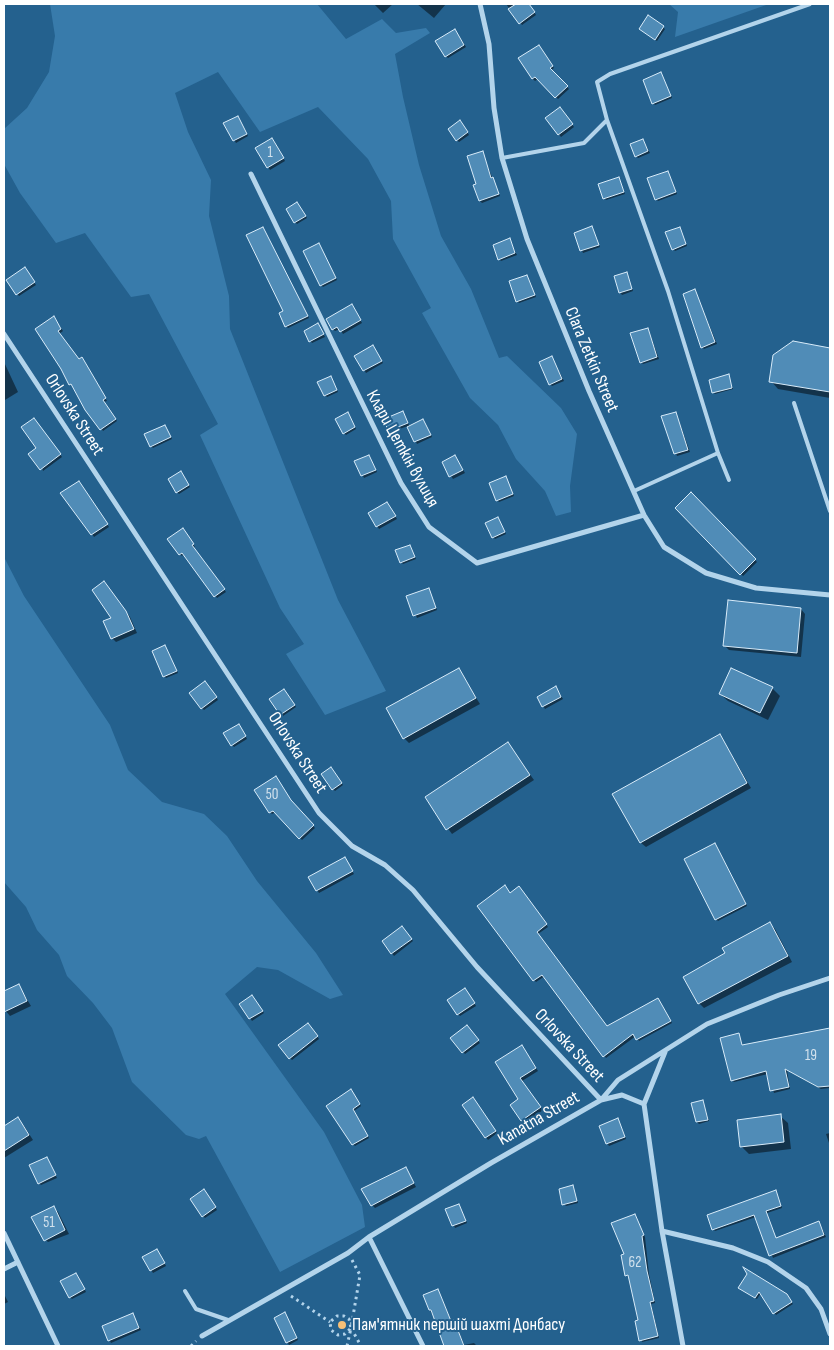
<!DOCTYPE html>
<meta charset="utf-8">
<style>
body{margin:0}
#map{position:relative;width:834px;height:1350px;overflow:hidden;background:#24618e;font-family:"Sofia Sans Condensed",sans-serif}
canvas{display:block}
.frame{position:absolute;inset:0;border:5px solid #fff;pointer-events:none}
</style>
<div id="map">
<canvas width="834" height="1350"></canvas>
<div class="frame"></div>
</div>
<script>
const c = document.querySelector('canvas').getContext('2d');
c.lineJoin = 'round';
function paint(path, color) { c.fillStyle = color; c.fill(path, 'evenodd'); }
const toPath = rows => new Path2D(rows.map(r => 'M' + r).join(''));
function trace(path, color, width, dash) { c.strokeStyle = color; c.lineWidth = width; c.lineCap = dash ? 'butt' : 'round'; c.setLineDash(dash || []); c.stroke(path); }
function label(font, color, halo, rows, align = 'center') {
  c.font = font + ' "Sofia Sans Condensed",sans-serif'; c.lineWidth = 4; c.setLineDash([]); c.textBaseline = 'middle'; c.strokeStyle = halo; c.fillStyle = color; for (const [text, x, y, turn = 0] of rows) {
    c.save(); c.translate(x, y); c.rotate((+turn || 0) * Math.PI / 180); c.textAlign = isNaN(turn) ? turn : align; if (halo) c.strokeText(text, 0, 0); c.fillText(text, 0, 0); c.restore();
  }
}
const green = toPath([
 [50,4,317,4,346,39,382,19,396,33,426,28,430,33,395,54,403,97,419,165,441,236,471,289,499,358,507,356,561,408,577,434,570,486,571,512,556,516,545,491,516,459,498,425,470,398,422,313,431,308,393,239,391,201,368,159,318,107,260,132,218,72,175,93,188,132,211,180,209,216,229,296,230,329,338,600,386,691,325,715,286,654,304,644,280,608,200,435,218,424,149,294,131,297,85,233,56,243,20,193,4,164,4,129,27,108,49,72,55,36],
 [669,4,769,4,675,37,678,12],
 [4,557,24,596,110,725,128,770,162,802,204,814,227,836,257,881,316,953,343,995,330,999,278,970,257,967,225,994,324,1132,362,1205,365,1227,280,1272,206,1136,199,1139,186,1135,132,1082,112,1028,93,1003,67,976,59,955,37,930,26,907,4,882]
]);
const shadow = toPath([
 [374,4,393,4,383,13],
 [417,4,446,4,434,18],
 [506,4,529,4,536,15,522,25],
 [649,17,665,29,657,41,643,31],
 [456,32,466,47,448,58,446,56],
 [541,48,554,68,551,70,569,89,558,99,538,79,535,81,533,79,520,59],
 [661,74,672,98,655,105,653,103],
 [561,110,574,127,561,137,547,118],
 [239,119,248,136,236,143,225,124],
 [462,124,469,135,459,142,457,140],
 [643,140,650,153,638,158,636,156],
 [274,141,285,161,270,170,257,148],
 [482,153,500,196,482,203,480,201],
 [668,172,677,194,658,201,656,199],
 [618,178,625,194,606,200,604,198],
 [299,206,307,218,297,224,295,222],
 [592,228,600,247,583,253,575,234],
 [680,228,687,246,675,251,673,249],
 [263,229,309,318,288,328,286,326,285,312],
 [509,240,517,255,501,261,499,259],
 [319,245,337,280,323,287,321,285],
 [26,271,36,285,19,296,7,280],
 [627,274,633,291,622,295,620,292],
 [527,276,536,297,519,303,517,301],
 [695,291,717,344,704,349,702,347],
 [354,308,362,323,343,334,340,329,335,331,333,329],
 [55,320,63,331,59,334,79,361,84,361,107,401,104,402,117,421,103,431,73,386,70,384],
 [318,325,325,337,312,343,305,332],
 [648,329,659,359,643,364,641,362],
 [794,342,830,349,830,398,778,389,771,381],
 [375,349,383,363,366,373,356,356],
 [552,358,564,381,552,386,550,384],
 [4,362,18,392,5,400,4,398],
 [728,376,733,389,715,394,713,392],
 [330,377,338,392,327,397,325,395],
 [403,413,410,427,425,423,432,437,417,444,408,426,391,432,389,430],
 [676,413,690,452,677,456,663,417],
 [349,416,356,429,346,435,344,433],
 [35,422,62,457,43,471,37,449],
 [165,426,172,439,153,448,151,446],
 [369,456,377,472,364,478,356,462],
 [455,456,465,473,453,479,443,463],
 [181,473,190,487,179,494,177,492],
 [506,478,514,496,499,502,497,500],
 [81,485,109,527,94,537,76,509],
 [691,494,757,562,743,576,677,508],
 [387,503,397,519,379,529,370,513],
 [498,518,506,534,495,539,493,537],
 [184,532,195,547,193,548,226,592,217,598,184,554,182,556,180,554],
 [409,546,416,559,403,564,401,562],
 [108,587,130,617,137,633,116,642,112,638,112,618],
 [429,590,437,610,417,618,408,597],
 [801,609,805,614,801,657,729,650,724,645],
 [165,646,178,673,166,678,164,676],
 [458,669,480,704,409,743,404,738],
 [207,684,218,700,204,710,202,708],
 [772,688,780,696,768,720,728,701,720,694],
 [557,690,563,699,545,709,538,697],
 [286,692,296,707,283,716,271,700],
 [241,728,247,739,234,747,232,745],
 [720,735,751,788,646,847,641,843],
 [508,744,534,780,452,834,426,798],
 [333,770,343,785,335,791,333,789],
 [256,791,293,804,315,828,302,840,276,812,272,814,270,812],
 [717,847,747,906,718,921,716,919],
 [345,859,354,874,319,893,310,878],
 [521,890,548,927,538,934,607,1028,660,1002,672,1023,639,1041,636,1036,606,1058,545,976,536,982,534,980,479,906],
 [770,924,775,929,792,962,704,1008,699,1003,727,954],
 [404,929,413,941,394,956,383,941],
 [19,986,31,1006,10,1016,4,1009,4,993],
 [467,992,476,1006,460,1016,458,1014],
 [254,999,264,1013,252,1021,241,1004],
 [310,1026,319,1039,292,1060,290,1058],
 [469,1028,480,1043,465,1054,452,1038],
 [830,1029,830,1088,821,1089,787,1070,790,1089,774,1093,768,1074,734,1082,732,1080,739,1035,743,1046],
 [524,1050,538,1071,522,1081,543,1110,525,1123,522,1120,520,1099,497,1063],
 [352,1093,361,1106,354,1111,369,1138,355,1146,353,1144],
 [475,1101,497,1133,488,1140,463,1105],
 [703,1101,709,1121,699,1124,697,1122],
 [780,1116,788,1123,791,1149,749,1154,742,1147,738,1121],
 [618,1120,626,1139,609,1146,607,1143],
 [14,1121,18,1121,24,1126,33,1140,4,1158,4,1128],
 [830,1133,830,1146,826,1134],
 [48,1160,57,1178,41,1185,39,1183],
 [406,1168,416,1187,375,1208,372,1205],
 [573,1187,578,1203,566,1206,564,1204],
 [776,1192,782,1208,767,1213,776,1239,819,1222,826,1237,773,1258,756,1217,715,1231,713,1229],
 [206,1193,217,1210,205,1218,203,1216],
 [459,1205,467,1223,455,1228,447,1210],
 [53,1207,58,1212,69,1234,48,1242,43,1237],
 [635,1215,645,1237,649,1274,655,1303,651,1304,659,1338,642,1342,630,1277,626,1275,626,1255],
 [159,1253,166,1266,153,1273,144,1258],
 [78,1276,86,1292,72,1299,70,1297],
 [438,1290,452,1322,456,1324,464,1345,474,1343,477,1346,449,1346,430,1310],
 [742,1290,786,1295,793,1304,776,1315,761,1293,757,1299],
 [4,1294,8,1302,4,1304],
 [132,1314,141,1330,111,1343,103,1327],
 [286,1316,298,1340,289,1345,275,1318]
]);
const building = toPath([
 [516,4,529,4,535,12,519,24,508,9,516,4],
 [648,15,664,26,655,40,639,29,648,15],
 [455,29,464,45,445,57,435,41,455,29],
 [539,45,553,66,550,68,568,86,555,98,535,77,532,79,518,58,539,45],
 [661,72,671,96,652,104,643,80,661,72],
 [560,107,573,124,558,135,545,118,560,107],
 [238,116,247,134,233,141,223,123,238,116],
 [460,120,468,132,456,141,448,129,460,120],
 [272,138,284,158,267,168,255,148,272,138],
 [643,139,648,151,635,157,630,144,643,139],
 [483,151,491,178,493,177,499,194,479,201,473,185,476,184,467,156,483,151],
 [668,171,676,192,655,200,647,178,668,171],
 [619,177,624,192,603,199,598,184,619,177],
 [297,202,306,216,294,223,286,209,297,202],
 [592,226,599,245,580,251,574,233,592,226],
 [263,227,308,316,285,327,279,313,283,311,246,235,263,227],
 [680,227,686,244,672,250,665,232,680,227],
 [510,238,515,253,498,260,493,245,510,238],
 [319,243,336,278,320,286,303,251,319,243],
 [25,267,35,282,16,295,6,280,25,267],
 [627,272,632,289,619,293,614,276,627,272],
 [527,275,535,295,516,302,509,281,527,275],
 [695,289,715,342,701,348,683,294,695,289],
 [352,304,361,320,340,332,337,327,332,330,326,319,352,304],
 [54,316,61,329,58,331,79,359,82,357,106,398,103,400,116,419,100,430,85,410,71,384,69,385,61,369,35,329,54,316],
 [318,323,324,334,309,342,304,331,318,323],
 [648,328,657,357,640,363,630,333,648,328],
 [793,341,830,348,830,392,769,382,773,355,793,341],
 [373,345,382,361,363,371,354,356,373,345],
 [552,356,562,379,549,385,539,362,552,356],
 [729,374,732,388,712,393,709,380,729,374],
 [331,376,337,390,324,396,317,382,331,376],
 [403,411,408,423,388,431,384,419,403,411],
 [348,412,355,427,343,434,335,419,348,412],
 [676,412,688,450,674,454,661,416,676,412],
 [34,418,61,454,40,470,28,454,36,448,21,427,34,418],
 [423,419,431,435,414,442,407,427,423,419],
 [165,425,171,437,150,447,144,434,165,425],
 [369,455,376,470,361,476,354,461,369,455],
 [455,455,463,470,449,477,442,462,455,455],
 [181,471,189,485,176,493,168,479,181,471],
 [506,476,513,494,496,501,489,483,506,476],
 [79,481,108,524,91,535,60,493,79,481],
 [691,492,756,559,740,575,675,508,691,492],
 [387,502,396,516,376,527,368,513,387,502],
 [498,517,505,532,492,538,485,523,498,517],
 [183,528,194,544,192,545,225,589,214,597,182,553,179,555,167,539,183,528],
 [410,545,415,557,400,563,395,550,410,545],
 [104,581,126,611,134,629,111,639,103,621,111,618,92,590,104,581],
 [429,588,436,608,413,616,406,596,429,588],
 [728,600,801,608,797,653,723,646,728,600],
 [165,645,177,671,163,677,152,651,165,645],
 [459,668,476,698,403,739,386,708,459,668],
 [731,668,773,687,760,713,719,694,731,668],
 [205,681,217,697,201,709,189,693,205,681],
 [556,686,561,697,542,707,537,697,556,686],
 [284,689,295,705,280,715,269,699,284,689],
 [239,724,246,736,231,746,223,733,239,724],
 [720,734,747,783,640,843,612,794,720,734],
 [508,742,530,775,446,830,425,797,508,742],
 [331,767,342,783,332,790,321,774,331,767],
 [276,776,291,800,314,825,299,839,273,811,269,813,254,790,276,776],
 [715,843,746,904,715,920,684,859,715,843],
 [345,857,353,871,316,891,308,877,345,857],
 [505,885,510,893,519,886,547,924,537,932,607,1026,658,998,671,1021,636,1040,633,1034,603,1057,542,975,533,981,477,906,505,885],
 [770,922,788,956,698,1004,683,977,725,953,722,948,770,922],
 [402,926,412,939,391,954,382,941,402,926],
 [19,984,27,1001,4,1012,4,991,19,984],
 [465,988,475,1003,457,1015,447,1000,465,988],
 [252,995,263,1011,249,1019,239,1004,252,995],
 [308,1023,318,1036,289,1059,278,1045,308,1023],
 [467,1025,479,1040,462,1053,450,1038,467,1025],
 [830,1028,830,1086,818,1087,785,1069,789,1087,770,1091,766,1071,731,1081,720,1038,739,1033,742,1045,830,1028],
 [522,1045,536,1068,520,1078,541,1107,521,1121,510,1105,518,1099,495,1062,522,1045],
 [351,1089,360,1104,353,1109,368,1136,352,1145,326,1106,351,1089],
 [473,1097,496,1131,485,1138,462,1105,473,1097],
 [703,1100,708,1120,696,1122,691,1103,703,1100],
 [781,1114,784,1142,740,1147,737,1120,781,1114],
 [18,1117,29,1135,4,1151,4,1126,18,1117],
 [618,1118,625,1137,606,1144,599,1126,618,1118],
 [47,1157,56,1175,38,1184,29,1165,47,1157],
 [406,1167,414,1183,371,1206,361,1189,406,1167],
 [573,1185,577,1201,562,1205,559,1189,573,1185],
 [204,1189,216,1207,202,1217,190,1199,204,1189],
 [776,1190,781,1206,766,1211,776,1238,819,1221,824,1235,769,1256,754,1215,712,1230,707,1215,776,1190],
 [459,1204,466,1221,452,1226,445,1209,459,1204],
 [54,1206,65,1230,44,1241,31,1217,54,1206],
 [635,1214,644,1235,642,1236,647,1271,654,1301,650,1302,658,1336,639,1341,635,1321,638,1320,628,1275,625,1276,621,1255,624,1254,611,1223,635,1214],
 [157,1249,165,1263,150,1271,142,1257,157,1249],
 [743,1267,787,1294,792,1302,773,1314,759,1292,755,1298,738,1288,747,1274,743,1267],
 [76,1273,85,1289,69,1298,60,1281,76,1273],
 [438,1289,451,1321,454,1320,464,1346,444,1346,431,1310,429,1310,423,1295,438,1289],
 [285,1312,297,1338,286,1343,274,1318,285,1312],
 [133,1313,139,1328,108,1341,102,1326,133,1313]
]);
const path = toPath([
 [352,1260,360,1275,351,1328,361,1346],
 [291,1296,330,1322],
 [191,1346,196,1341],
 [347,1346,351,1328,349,1319,344,1316,337,1316,330,1322,331,1330,338,1335,345,1334,351,1328]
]);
const service = toPath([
 [607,120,668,291,718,453,729,480],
 [502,158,584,143,607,120,597,82,610,74,810,4],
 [794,403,830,511],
 [634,491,718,453],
 [185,1291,196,1309,228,1320]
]);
const minor = toPath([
 [480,4,489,44,494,108,502,158,527,239,589,391,644,515,664,547,706,573,756,588,830,595],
 [251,174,401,483,429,527,477,563,644,515],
 [4,334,319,813,352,846,385,865,413,890,477,967,601,1100,622,1095,644,1104,662,1231,683,1346],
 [644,1104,665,1052],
 [662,1231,733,1248,768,1262,806,1288,821,1309,830,1334],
 [4,1233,58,1346],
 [369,1237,423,1346],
 [4,1269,18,1262],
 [202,1336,348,1253,369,1237,491,1163,601,1100,618,1080,707,1024,779,995,830,978]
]);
const markers = [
 [342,1325,5,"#f6c077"]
];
const numberNames = [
 ["1",270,153],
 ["50",272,795],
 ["19",811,1056],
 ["51",49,1223],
 ["62",635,1263]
];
const streetNames = [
 ["Clara Zetkin Street",591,360,67],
 ["Orlovska Street",74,415,57],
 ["Клари Цеткін вулиця",402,449,61],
 ["Orlovska Street",297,753,57],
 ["Orlovska Street",569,1046,47],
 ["Kanatna Street",539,1119,-30]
];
const poiNames = [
 ["Пам'ятник першій шахті Донбасу",352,1325]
];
paint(green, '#387bab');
paint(shadow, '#0007');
paint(building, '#508cb7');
trace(building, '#d8ebf9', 1);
trace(path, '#b3d4eb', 3, [2.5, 4]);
trace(service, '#b3d4eb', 4);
trace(minor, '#b3d4eb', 5);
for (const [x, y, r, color] of markers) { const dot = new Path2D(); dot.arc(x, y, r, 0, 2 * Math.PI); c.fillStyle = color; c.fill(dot); trace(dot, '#24618e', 2); }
label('15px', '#d3e2ed', null, numberNames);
label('18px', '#fff', '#24618e', streetNames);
label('18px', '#fff', '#24618e', poiNames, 'left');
</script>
